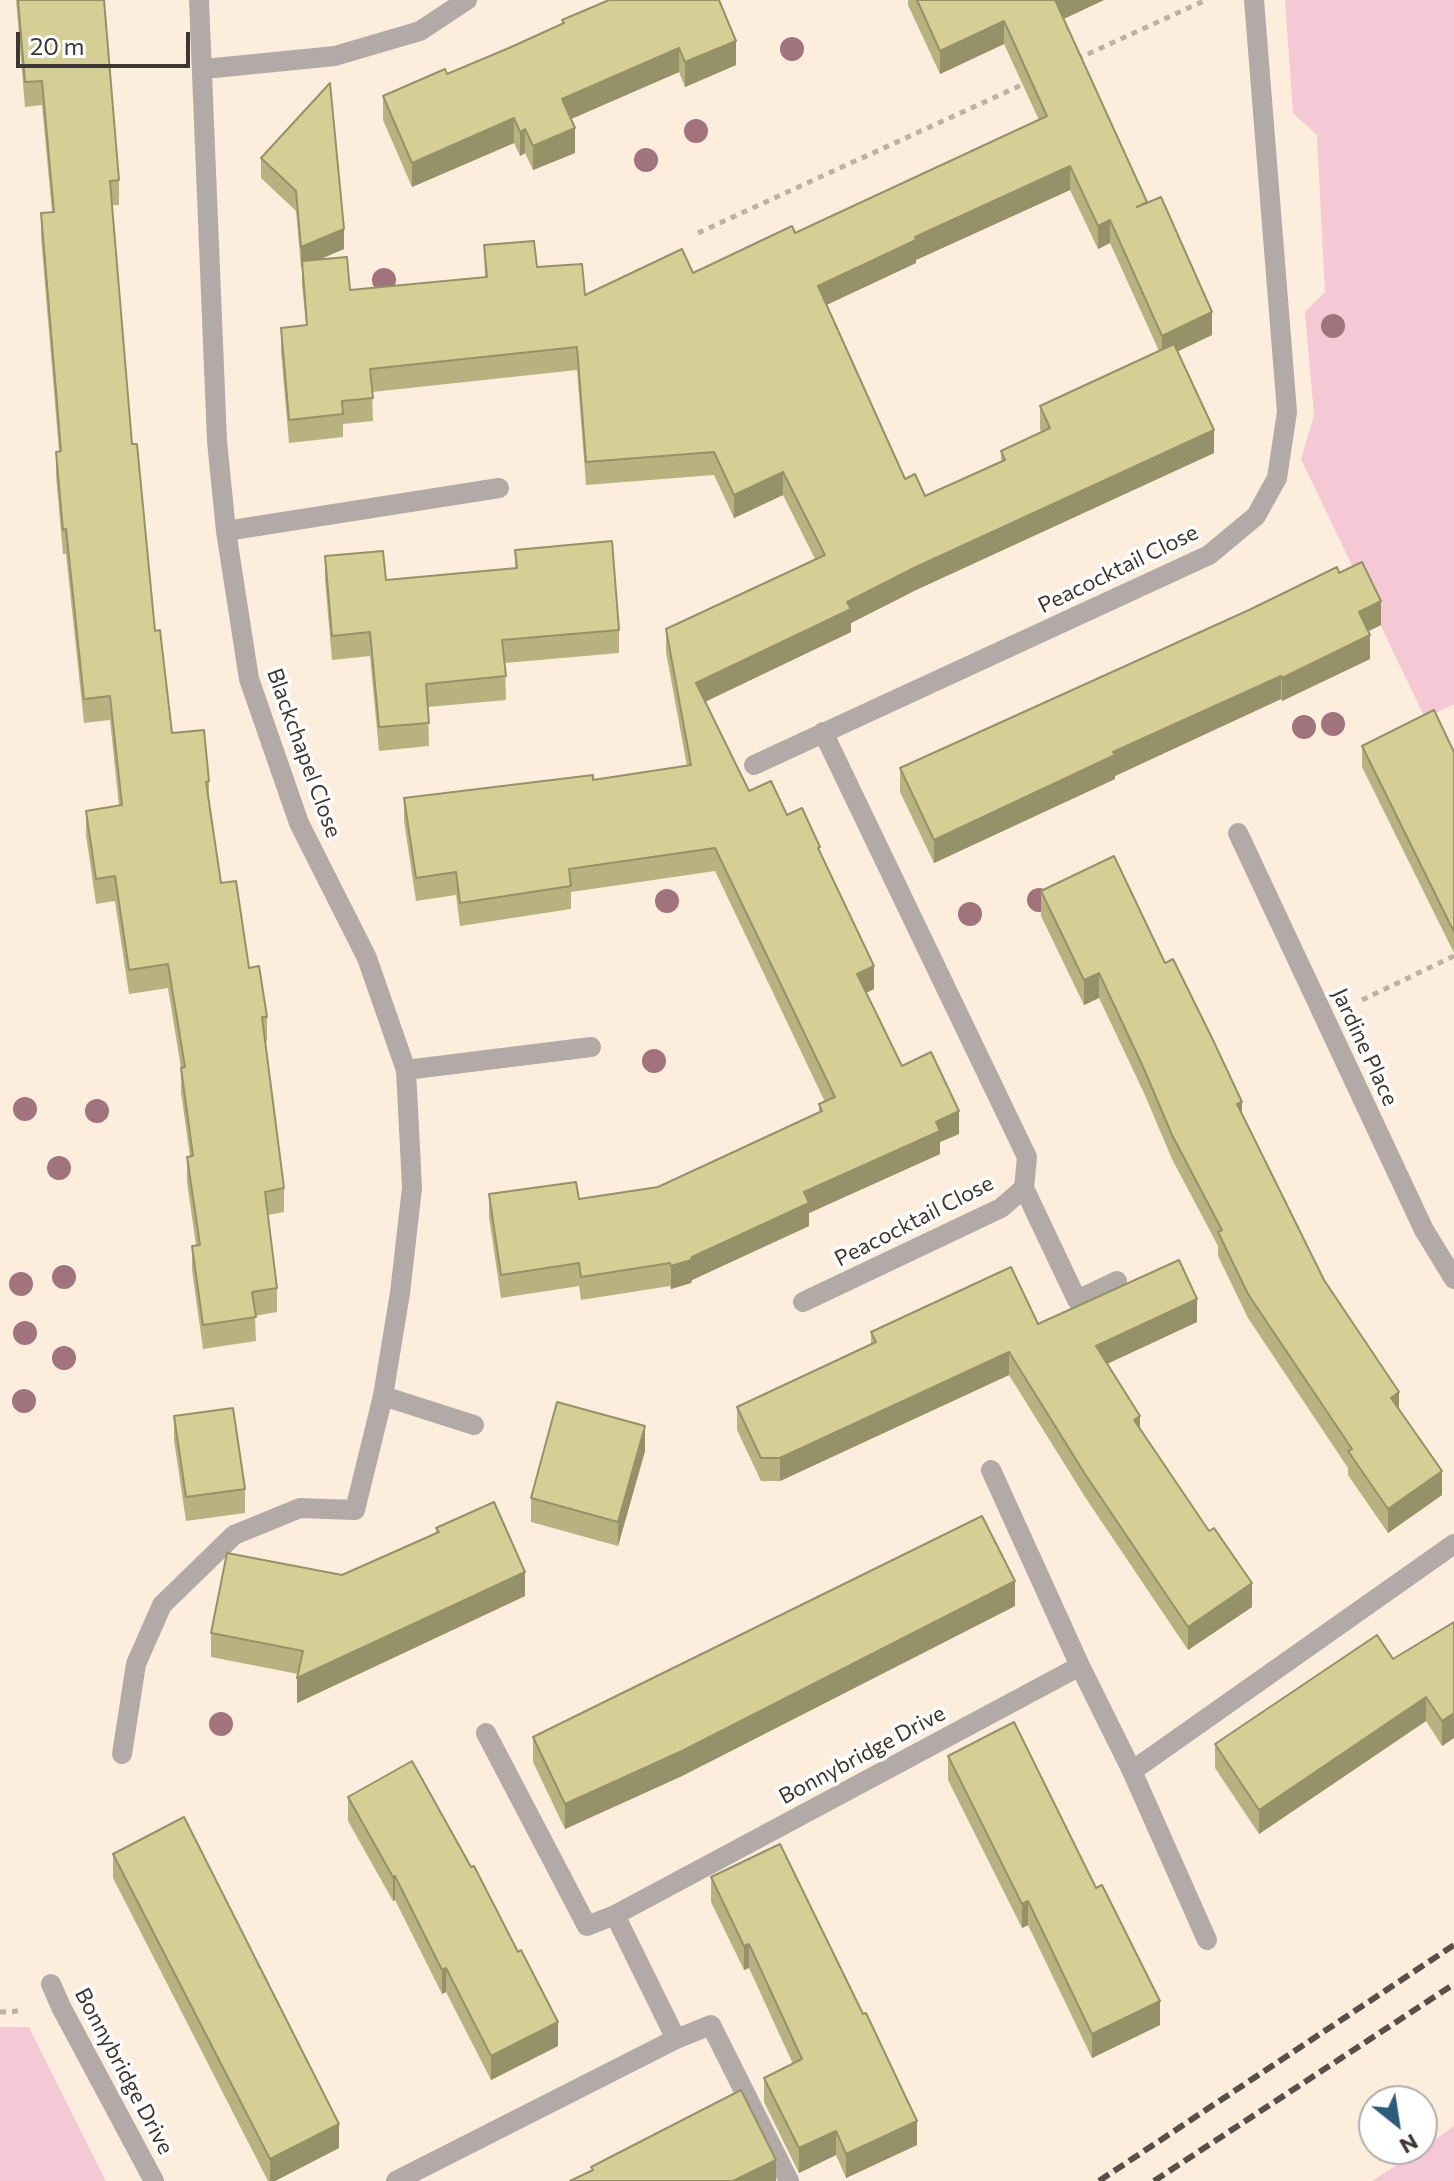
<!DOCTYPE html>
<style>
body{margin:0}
#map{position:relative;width:1454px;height:2181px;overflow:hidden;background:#fdeddc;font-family:Commissioner,sans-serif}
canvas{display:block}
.north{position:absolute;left:1358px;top:2085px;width:80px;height:80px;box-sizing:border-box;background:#fff;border:2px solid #b2afad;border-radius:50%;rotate:150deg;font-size:22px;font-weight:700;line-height:32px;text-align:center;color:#3e3731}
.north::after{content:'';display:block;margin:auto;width:28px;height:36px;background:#2b5d7a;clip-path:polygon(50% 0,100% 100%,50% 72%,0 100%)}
.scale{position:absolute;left:16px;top:32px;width:174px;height:36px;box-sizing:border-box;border:4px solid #3e3731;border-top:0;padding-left:10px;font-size:24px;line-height:28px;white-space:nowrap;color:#3e3731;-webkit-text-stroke:6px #fff;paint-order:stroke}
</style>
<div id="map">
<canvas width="1454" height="2181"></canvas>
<div class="north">N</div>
<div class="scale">20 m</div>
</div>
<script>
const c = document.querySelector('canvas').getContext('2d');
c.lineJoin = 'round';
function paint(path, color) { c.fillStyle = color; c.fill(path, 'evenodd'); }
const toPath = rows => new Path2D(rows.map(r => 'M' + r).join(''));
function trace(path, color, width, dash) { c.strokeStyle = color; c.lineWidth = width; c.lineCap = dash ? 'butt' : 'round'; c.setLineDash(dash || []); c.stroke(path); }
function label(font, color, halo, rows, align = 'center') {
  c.font = font + ' Commissioner,sans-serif'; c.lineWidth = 7; c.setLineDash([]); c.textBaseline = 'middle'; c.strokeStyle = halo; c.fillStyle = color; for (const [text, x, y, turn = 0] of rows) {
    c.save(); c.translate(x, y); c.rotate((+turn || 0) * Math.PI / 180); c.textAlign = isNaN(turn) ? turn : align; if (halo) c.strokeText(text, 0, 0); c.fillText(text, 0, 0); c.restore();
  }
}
const green = toPath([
 [1285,0,1454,0,1454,704,1425,718,1301,459,1314,415,1305,312,1325,292,1317,135,1293,113],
 [0,2027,29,2027,106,2181,0,2181],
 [1454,2126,1454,2181,1372,2181,1422,2149]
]);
const path = toPath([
 [1077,59,1206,0],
 [698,233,1028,82],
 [1362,1000,1454,956],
 [0,2012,20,2011]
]);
const minor = toPath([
 [204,69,335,56,420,31,467,0],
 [226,531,499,488],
 [754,765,1209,555,1256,516,1277,478,1287,412,1254,0],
 [1238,833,1424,1230,1454,1279],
 [406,1070,591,1047],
 [1024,1188,1077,1300,1117,1281],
 [803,1302,1001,1208,1024,1188,1027,1157,823,732],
 [383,1396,474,1425],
 [991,1470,1080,1666],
 [486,1733,587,1926,615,1915],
 [122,1754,136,1664,162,1605,234,1535,300,1508,355,1510,383,1396,400,1293,412,1188,406,1070,367,958,299,823,249,679,226,531,217,441,199,0],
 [1132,1771,1207,1940],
 [51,1984,61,2007,154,2181],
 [676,2039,711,2025,789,2181],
 [396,2181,676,2039,615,1915,1080,1666,1132,1771,1454,1544]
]);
const rail = toPath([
 [1099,2181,1454,1945],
 [1154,2181,1454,1984]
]);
const trees = [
 [792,49],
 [696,131],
 [646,160],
 [384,280],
 [1333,326],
 [1333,724],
 [1304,727],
 [1039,900],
 [667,901],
 [970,914],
 [654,1061],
 [25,1109],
 [97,1111],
 [59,1168],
 [64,1277],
 [21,1284],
 [25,1333],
 [64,1358],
 [24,1401],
 [221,1724]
];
const wall = toPath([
 [16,0,104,0,119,180,119,205,112,205,132,444,155,631,172,733,209,781,209,805,221,883,249,968,267,1017,267,1041,265,1041,284,1188,284,1212,268,1215,277,1288,277,1312,255,1316,256,1341,203,1349,192,1270,192,1246,196,1245,187,1182,187,1157,190,1157,181,1092,181,1068,168,988,129,994,115,901,96,904,86,835,86,811,119,806,110,720,84,723,66,554,63,554,56,476,56,452,59,451,41,237,41,213,52,212,42,105,25,107],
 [609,0,736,65,685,87,679,72,571,119,575,153,533,170,525,153,520,156,514,143,412,187,383,120,383,96,447,74,509,48,562,24,562,20],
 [908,0,1104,0,1063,19,1147,203,1212,335,1178,351,1214,453,916,590,851,623,851,632,705,702,749,791,787,815,820,853,874,989,866,993,902,1066,959,1134,940,1142,940,1154,809,1213,809,1226,692,1280,691,1283,671,1289,670,1286,581,1300,579,1286,501,1298,489,1217,489,1194,579,1199,658,1187,819,1112,819,1104,825,1102,715,871,571,892,571,909,460,926,456,895,416,901,404,821,404,798,593,780,687,766,666,652,666,629,815,559,783,495,734,518,714,475,586,485,577,370,372,392,373,421,343,424,343,437,289,443,281,351,281,328,306,325,302,284,302,267,301,267,296,211,261,178,261,158,330,83,344,249,319,260,350,290,485,277,484,245,537,267,585,295,693,273,795,233,1039,120,1004,44,940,74,908,5],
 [1070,190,1098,249,1110,243,1159,351,1040,406,1040,429,1041,432,1001,451,1001,461,925,496,905,479,826,305,916,263,916,260],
 [515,550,619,630,619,653,505,663,506,700,428,707,429,746,379,751,370,656,332,660,325,580,325,556,386,580,515,569],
 [1339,573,1381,625,1368,631,1370,659,1282,701,1281,699,1115,776,1115,779,934,863,900,792,900,768],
 [1362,746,1454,752,1454,953,1362,767],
 [1041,891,1165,963,1324,1280,1399,1410,1442,1495,1388,1533,1348,1475,1348,1468,1248,1318,1218,1256,1218,1246,1172,1159,1144,1093,1099,998,1084,1005,1041,916],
 [1197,1322,1107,1364,1140,1429,1252,1607,1188,1650,1085,1497,1009,1375,780,1481,761,1481,737,1430,737,1407,871,1344,871,1332,1038,1324],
 [174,1416,245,1489,245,1513,186,1521,174,1440],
 [645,1451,618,1546,531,1522,531,1498],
 [436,1528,525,1596,297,1703,298,1674,211,1657,211,1633,436,1533],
 [1015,1606,682,1776,565,1829,533,1762,533,1737],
 [1454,1622,1454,1738,1442,1746,1426,1721,1259,1834,1215,1768,1215,1744,1393,1659],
 [948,1756,1160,2025,1092,2058,1028,1925,1022,1928,948,1780],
 [348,1797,558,2046,491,2080,446,1992,442,1994,395,1900,393,1901,348,1821],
 [113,1854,339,2148,275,2181,268,2181,113,1878],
 [711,1877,917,2145,846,2178,836,2155,799,2173,764,2102,764,2078,793,2064,749,1968,744,1970,711,1902]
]);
const shadedWall = toPath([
 [1055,0,1104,0,1055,23],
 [1004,21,1004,44,940,74,940,51],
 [736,41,736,65,685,87,685,62],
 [679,48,679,72,562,123,562,99],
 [514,118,514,143,412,187,412,163],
 [575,128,575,153,533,170,533,146],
 [525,129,525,153,520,156,520,132],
 [1070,166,1070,190,916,260,916,263,818,309,818,286,915,237],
 [1110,220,1110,243,1098,249,1098,226],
 [344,229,344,249,301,267,301,247],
 [1212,312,1212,335,1162,359,1162,336],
 [1214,430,1214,453,916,590,851,623,851,632,696,706,696,683,847,602,916,567],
 [783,472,783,495,734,518,734,495],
 [1381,601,1381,625,1359,636,1359,612],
 [1370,635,1370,659,1282,701,1282,678],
 [1281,676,1281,699,1115,776,1115,779,934,863,934,840,1113,752],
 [874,966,874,989,857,997,857,974],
 [1099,973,1099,998,1084,1005,1084,980],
 [1242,1102,1242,1126,1237,1104],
 [959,1111,959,1134,940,1142,940,1154,809,1213,809,1226,692,1280,691,1283,671,1289,671,1266,692,1257,804,1192,936,1122],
 [1197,1299,1197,1322,1096,1369,1096,1346],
 [1009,1352,1009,1375,780,1481,780,1458],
 [1399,1392,1399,1417,1391,1398],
 [1140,1416,1140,1439,1134,1420],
 [645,1426,645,1451,618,1546,618,1522],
 [1442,1471,1442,1495,1388,1533,1388,1509],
 [525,1572,525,1596,297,1703,297,1678],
 [1015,1581,1015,1606,682,1776,565,1829,565,1804],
 [1252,1583,1252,1607,1188,1650,1188,1627],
 [1426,1697,1426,1721,1259,1834,1259,1810],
 [1454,1713,1454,1738,1442,1746,1442,1721],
 [395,1876,395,1900,393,1901,393,1877],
 [1028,1901,1028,1925,1022,1928,1022,1904],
 [749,1944,749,1968,744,1970,744,1946],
 [446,1968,446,1992,442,1994,442,1970],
 [1160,2001,1160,2025,1092,2058,1092,2034],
 [558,2022,558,2046,491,2080,491,2056],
 [917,2121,917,2145,846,2178,846,2154],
 [339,2124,339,2148,275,2181,270,2181,270,2159],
 [836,2131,836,2155,799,2173,799,2148],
 [776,2160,776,2181,733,2181]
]);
const building = toPath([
 [18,0,104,0,119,180,110,181,132,444,137,444,155,631,160,630,172,733,204,730,209,781,206,782,221,883,236,881,249,968,259,966,267,1017,262,1017,284,1188,265,1192,277,1288,252,1292,256,1317,203,1325,192,1246,200,1245,187,1157,193,1156,181,1068,185,1067,168,964,129,970,115,876,96,879,86,811,122,805,110,696,84,699,66,529,63,530,56,452,61,451,41,213,54,212,42,81,25,82,18,0],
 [609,0,719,0,736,41,685,62,679,48,562,99,575,128,533,146,525,129,520,132,514,118,412,163,383,96,445,69,447,74,509,48,564,23,562,20,609,0],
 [917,0,1055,0,1147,202,1137,207,1161,197,1212,312,1162,336,1110,220,1098,226,1070,166,915,237,916,240,818,286,905,479,915,474,925,496,1005,460,1001,451,1050,428,1040,406,1174,344,1214,430,916,567,847,602,851,609,696,683,749,791,771,781,787,815,802,808,820,847,818,848,874,966,857,974,902,1066,931,1052,959,1111,936,1122,940,1131,804,1192,809,1203,692,1257,691,1260,671,1266,670,1263,581,1277,579,1263,501,1275,489,1194,576,1182,579,1199,658,1187,822,1111,819,1104,835,1097,715,848,569,869,571,886,460,903,456,872,416,878,404,798,593,775,593,780,691,765,666,629,825,555,783,472,734,495,714,452,586,462,577,347,370,369,373,398,342,401,343,414,289,420,281,328,307,325,302,261,347,257,350,290,487,277,484,245,534,241,537,267,582,264,585,295,682,249,693,273,792,226,795,233,1047,116,1004,21,940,51,917,0],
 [330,83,344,229,301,247,296,191,261,158,330,83],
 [612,541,619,630,502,640,506,676,426,684,429,723,379,727,370,632,332,636,325,556,383,551,386,580,517,568,515,550,612,541],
 [1362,562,1381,601,1359,612,1370,635,1282,678,1281,676,1113,752,1115,755,934,840,900,768,1249,610,1337,567,1339,573,1362,562],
 [1434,710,1454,752,1454,932,1362,746,1434,710],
 [1114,856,1165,963,1173,959,1212,1038,1242,1102,1237,1104,1324,1280,1399,1392,1391,1398,1442,1471,1388,1509,1348,1451,1352,1449,1248,1294,1218,1232,1222,1230,1172,1135,1144,1069,1099,973,1084,980,1041,891,1114,856],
 [1179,1260,1197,1299,1096,1346,1140,1416,1134,1420,1209,1531,1214,1528,1252,1583,1188,1627,1085,1474,1009,1352,780,1458,761,1458,737,1407,876,1342,871,1332,1011,1267,1038,1324,1179,1260],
 [557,1402,645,1426,618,1522,531,1498,557,1402],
 [233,1408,245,1489,186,1497,174,1416,233,1408],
 [494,1502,525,1572,297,1678,303,1651,211,1633,227,1553,342,1575,439,1532,436,1528,494,1502],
 [982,1516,1015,1581,682,1751,565,1804,533,1737,982,1516],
 [1454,1622,1454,1713,1442,1721,1426,1697,1259,1810,1215,1744,1377,1635,1393,1659,1454,1622],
 [1014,1722,1096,1888,1102,1885,1160,2001,1092,2034,1028,1901,1022,1904,948,1756,1014,1722],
 [412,1761,471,1867,474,1866,518,1952,521,1950,558,2022,491,2056,446,1968,442,1970,395,1876,393,1877,348,1797,412,1761],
 [184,1817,339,2124,270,2159,113,1854,184,1817],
 [780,1844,863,2014,866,2013,917,2121,846,2154,836,2131,799,2148,764,2078,802,2059,749,1944,744,1946,711,1877,780,1844],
 [741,2090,776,2160,733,2181,570,2181,593,2170,591,2167,741,2090]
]);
const streetNames = [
 ["Peacocktail Close",1118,569,-26],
 ["Blackchapel Close",304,753,70],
 ["Jardine Place",1365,1047,65],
 ["Peacocktail Close",914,1221,-27],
 ["Bonnybridge Drive",862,1755,-28],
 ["Bonnybridge Drive",124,2071,62]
];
paint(green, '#f4c8d4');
trace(path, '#beb1a3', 5, [6, 6]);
trace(minor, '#b3a9a7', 20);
trace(rail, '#584f48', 6, [12, 6]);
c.fillStyle = '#a1737c';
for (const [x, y] of trees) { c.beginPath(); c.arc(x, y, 12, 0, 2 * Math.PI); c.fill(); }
paint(wall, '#b8b280');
paint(shadedWall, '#969168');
paint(building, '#d6cf95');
trace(building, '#969168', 2);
label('22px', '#3e3731', '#fff', streetNames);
</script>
